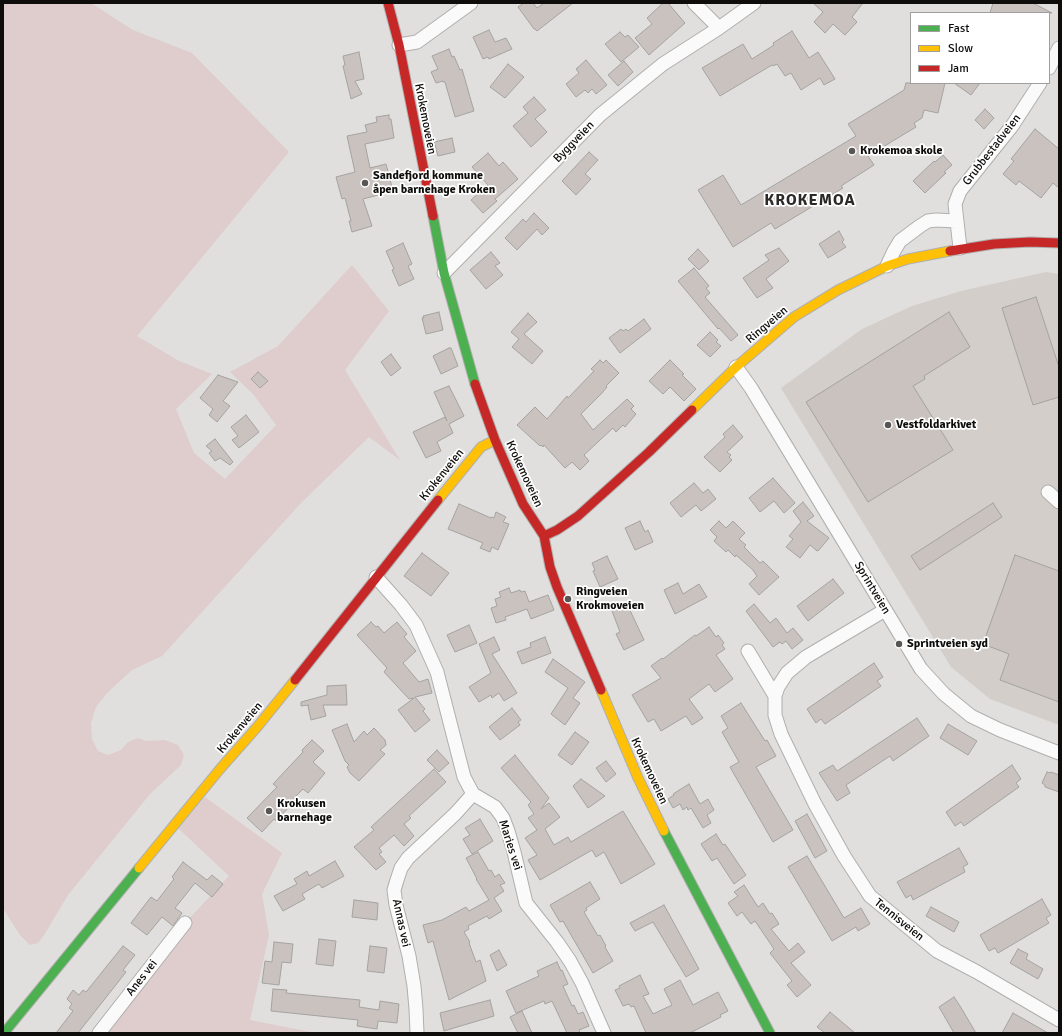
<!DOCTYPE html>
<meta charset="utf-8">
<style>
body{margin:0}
#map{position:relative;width:1062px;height:1036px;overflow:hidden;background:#e0dfdd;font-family:Signika,sans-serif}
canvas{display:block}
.frame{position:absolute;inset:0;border:4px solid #0e0d0c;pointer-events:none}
.legend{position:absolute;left:910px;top:12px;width:140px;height:72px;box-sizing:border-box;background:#fff;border:1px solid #9f9e9e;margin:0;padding:5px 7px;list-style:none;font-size:12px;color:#0e0d0c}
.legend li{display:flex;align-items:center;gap:8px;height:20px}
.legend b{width:20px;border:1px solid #9f9e9e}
</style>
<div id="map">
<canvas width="1062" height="1036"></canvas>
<div class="frame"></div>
<ul class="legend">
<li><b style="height:5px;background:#4caf50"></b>Fast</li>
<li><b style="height:5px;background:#ffc107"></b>Slow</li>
<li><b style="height:5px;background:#c62828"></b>Jam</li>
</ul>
</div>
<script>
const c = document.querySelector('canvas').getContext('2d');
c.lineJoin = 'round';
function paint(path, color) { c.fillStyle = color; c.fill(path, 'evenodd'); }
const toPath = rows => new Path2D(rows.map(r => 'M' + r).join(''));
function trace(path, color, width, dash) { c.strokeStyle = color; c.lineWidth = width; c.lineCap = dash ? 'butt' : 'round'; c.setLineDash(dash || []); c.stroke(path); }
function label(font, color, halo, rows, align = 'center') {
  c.font = font + ' Signika,sans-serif'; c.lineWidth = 3.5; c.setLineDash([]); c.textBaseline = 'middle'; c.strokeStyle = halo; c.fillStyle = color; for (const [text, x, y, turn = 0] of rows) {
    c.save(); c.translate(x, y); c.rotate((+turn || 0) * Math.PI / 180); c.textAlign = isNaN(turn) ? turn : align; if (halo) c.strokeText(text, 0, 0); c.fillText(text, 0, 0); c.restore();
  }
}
const built = toPath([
 [1046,272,1059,274,1059,725,990,699,951,667,781,388,862,329,912,306,961,291]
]);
const green = toPath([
 [3,3,91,3,133,30,192,53,289,152,137,336,179,361,212,374,176,409,194,453,225,479,276,425,253,394,230,372,278,346,352,265,389,311,345,370,400,460,369,437,301,503,162,656,132,670,107,693,96,707,91,723,92,739,98,751,108,755,121,750,128,742,138,738,146,741,165,740,178,745,184,755,181,765,150,794,68,895,44,935,38,943,30,945,19,934,3,908],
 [205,797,282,853,262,894,269,935,250,1020,316,1033,99,1033,185,923,229,876,178,828]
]);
const building = toPath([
 [524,3,533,3,537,8,544,3,573,3,537,31,535,29,534,29,518,7,524,3],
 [663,3,668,3,685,23,649,55,635,38,652,24,647,18,663,3],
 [813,3,863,3,852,17,857,22,845,35,833,24,825,33,814,22,823,12,813,3],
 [993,3,1033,3,1052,13,990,13,993,3],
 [489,30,495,42,506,38,512,49,489,59,488,57,483,59,473,37,489,30],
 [792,31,809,58,818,52,835,79,824,85,820,78,801,90,791,73,785,76,777,64,773,66,772,65,720,96,702,68,743,44,752,59,774,45,773,43,792,31],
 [620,32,625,37,628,35,639,47,621,62,605,44,620,32],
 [449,49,452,57,454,56,460,70,462,69,474,111,455,117,445,82,443,82,443,81,436,83,431,72,438,69,432,56,449,49],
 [359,52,364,79,355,81,362,94,351,99,343,66,345,65,343,56,359,52],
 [586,60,607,85,596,94,592,89,588,93,585,90,576,97,566,84,579,73,576,69,586,60],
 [624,61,633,72,618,86,608,75,624,61],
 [508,64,524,77,505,98,490,87,508,64],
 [906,83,945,83,938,113,924,110,922,118,914,123,916,127,868,156,874,165,841,186,843,188,775,229,771,223,733,247,698,190,723,175,741,205,856,136,848,124,904,90,906,83],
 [954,83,980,83,971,95,954,83],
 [534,97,546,110,535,119,547,132,531,147,513,126,528,113,523,107,534,97],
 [985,109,994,118,984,129,975,120,985,109],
 [389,115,389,119,391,119,394,138,365,144,370,168,386,164,393,191,363,199,372,226,352,232,349,221,351,221,345,198,342,199,336,177,355,172,347,136,367,132,365,125,377,122,376,117,389,115],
 [1035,129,1059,149,1059,188,1053,183,1041,198,1019,181,1016,185,1003,174,1014,161,1011,159,1035,129],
 [452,138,455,152,438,156,434,142,452,138],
 [589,152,598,160,585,174,591,179,576,195,562,181,589,152],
 [488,153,499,166,503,162,518,179,495,199,497,201,483,213,471,200,488,185,472,167,488,153],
 [943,155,952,165,944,172,946,173,925,193,913,181,934,161,935,162,943,155],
 [534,213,549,228,542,235,537,229,517,250,505,238,523,219,526,222,534,213],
 [839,231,844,240,842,242,846,247,828,258,819,244,839,231],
 [403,243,412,264,408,266,414,279,399,286,392,270,394,269,386,251,403,243],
 [779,248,789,261,766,279,773,288,757,298,743,278,769,260,765,255,779,248],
 [698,249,709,261,699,270,688,259,698,249],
 [491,252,500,263,495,266,503,275,486,289,470,270,491,252],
 [694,268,709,286,706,288,710,293,705,297,738,335,731,341,719,328,718,329,678,281,694,268],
 [1036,297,1059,367,1059,397,1033,405,1002,308,1036,297],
 [439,312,443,330,426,334,422,318,424,318,423,316,439,312],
 [949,312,970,347,924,376,925,379,913,386,953,450,868,502,806,402,949,312],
 [528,313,537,322,524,334,543,351,532,364,512,347,519,339,511,332,528,313],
 [644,319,651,329,620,353,609,338,621,329,623,331,626,329,628,331,644,319],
 [710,332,718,340,716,342,721,346,710,357,697,345,710,332],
 [449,348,451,348,458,366,441,374,433,356,449,348],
 [391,354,401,368,391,376,381,362,391,354],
 [600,360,603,363,606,360,619,373,606,386,607,387,602,393,581,414,593,430,627,399,634,406,631,409,636,414,625,427,623,425,616,432,613,428,584,455,589,461,580,470,572,462,565,468,544,445,543,447,541,445,540,446,517,425,535,407,547,419,567,396,568,398,594,371,591,369,600,360],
 [670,360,684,374,682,375,696,389,684,401,670,387,663,394,649,381,670,360],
 [258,372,268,381,260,388,251,379,258,372],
 [218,375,238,382,223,401,230,406,217,422,209,415,213,409,200,398,218,375],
 [449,386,464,416,449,424,453,433,437,442,441,451,426,458,413,432,445,417,447,421,434,392,449,386],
 [246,415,259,432,239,448,232,440,238,436,231,427,246,415],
 [733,425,743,437,727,452,731,455,729,457,732,460,720,472,704,457,725,437,723,434,733,425],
 [215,439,233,462,230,465,220,458,215,461,209,453,212,451,206,446,215,439],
 [773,478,795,503,784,513,774,501,760,512,749,498,773,478],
 [694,483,703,493,708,489,716,499,701,511,696,505,681,517,670,503,694,483],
 [803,502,814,516,807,521,829,538,819,550,817,551,810,545,800,558,786,547,793,539,789,536,801,522,793,511,803,502],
 [993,503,1002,517,920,570,911,556,993,503],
 [459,504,491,518,491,517,494,518,496,512,506,517,503,522,509,524,498,550,492,547,490,552,480,548,483,543,448,529,459,504],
 [640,521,645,532,648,530,653,542,635,550,625,528,640,521],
 [719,521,726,528,733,521,745,533,739,539,746,545,744,547,760,563,763,561,779,577,759,595,749,584,757,576,753,570,736,555,735,557,728,550,726,552,714,541,717,537,710,530,719,521],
 [422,553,449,573,431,596,404,576,422,553],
 [1015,555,1059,571,1059,702,1000,680,1009,654,983,644,1015,555],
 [607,556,618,579,600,587,593,571,595,570,592,563,607,556],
 [833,579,844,593,808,621,797,606,833,579],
 [678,583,683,594,699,584,707,597,675,614,664,590,678,583],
 [509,588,511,593,520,590,521,592,525,591,529,602,548,595,554,610,531,619,527,609,505,617,506,620,496,623,491,608,497,606,495,599,501,597,499,592,509,588],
 [627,604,644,640,624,650,616,634,620,632,612,611,627,604],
 [754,604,770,623,776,618,787,633,793,628,803,640,792,649,786,641,782,644,780,642,773,647,746,611,754,604],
 [371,622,376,627,378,626,384,633,397,622,407,634,404,637,416,651,403,663,419,682,428,679,432,693,415,697,425,709,423,711,430,720,415,732,398,710,414,698,409,699,384,672,387,668,357,635,371,622],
 [469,625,477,643,455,652,447,635,469,625],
 [709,627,716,637,718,635,724,643,722,645,725,649,716,655,733,679,715,692,709,684,689,699,703,718,692,725,686,716,661,731,654,719,648,722,632,695,661,678,651,666,662,658,663,659,695,635,696,636,709,627],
 [494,637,500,650,492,654,517,693,504,701,499,693,492,698,491,695,479,702,469,687,491,673,479,644,494,637],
 [545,637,551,653,522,664,517,652,531,647,530,643,545,637],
 [553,659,585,682,573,698,580,703,565,725,551,714,568,688,545,672,553,659],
 [874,663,883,677,877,681,881,686,825,724,821,719,816,723,807,709,874,663],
 [346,685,347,705,323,705,326,716,311,720,308,706,309,705,301,706,301,702,327,695,327,686,346,685],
 [741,703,765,741,767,740,776,756,756,767,793,830,773,842,730,767,739,762,722,732,728,728,721,716,741,703],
 [512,708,521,720,518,722,520,725,500,740,489,727,512,708],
 [917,718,929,736,893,761,890,756,846,785,850,793,837,801,819,773,833,765,837,771,917,718],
 [347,724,354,742,364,731,367,735,374,728,385,740,386,745,380,750,385,754,359,781,350,773,347,767,349,765,345,761,332,730,347,724],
 [948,724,977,741,968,755,940,738,948,724],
 [575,732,589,742,572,765,558,755,575,732],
 [312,740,324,751,313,762,325,773,308,793,303,789,288,804,290,806,276,821,274,819,262,832,247,818,277,787,273,784,303,752,302,750,312,740],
 [437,750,449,763,439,772,427,760,437,750],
 [515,755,549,798,541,809,549,803,560,817,545,829,554,845,568,837,571,842,623,811,655,864,621,884,604,852,596,857,592,850,540,880,528,860,537,855,525,838,537,830,528,818,534,814,528,805,531,802,501,768,515,755],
 [606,761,616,774,606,782,596,768,606,761],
 [1012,765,1021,779,1016,783,1019,787,964,826,961,822,955,826,946,812,1012,765],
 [434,769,446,782,409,816,411,818,404,824,414,836,404,846,394,835,379,848,382,852,379,854,386,862,376,870,354,847,374,830,371,827,434,769],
 [1047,772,1050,773,1051,772,1059,775,1059,792,1045,787,1045,785,1042,783,1047,772],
 [581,779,605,796,588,808,573,786,581,779],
 [689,784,700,804,708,799,714,810,707,815,711,823,703,828,691,808,688,810,687,807,683,810,680,804,673,808,668,799,674,795,673,794,689,784],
 [807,814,827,851,815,858,795,821,807,814],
 [480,819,493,841,472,854,463,839,470,835,465,828,480,819],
 [716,834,723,845,725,844,746,875,734,884,717,858,712,861,701,844,716,834],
 [959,848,968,864,963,867,965,872,913,900,911,895,906,898,897,882,959,848],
 [478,852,489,871,491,870,495,877,499,874,505,883,500,885,504,891,494,898,502,911,489,919,487,916,468,926,469,929,464,932,470,942,469,943,476,962,480,960,486,981,449,1000,433,941,428,943,423,925,442,920,466,907,469,911,489,900,476,879,477,879,466,858,478,852],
 [807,856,844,918,861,908,870,924,858,931,856,927,832,941,788,867,807,856],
 [335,861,344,876,322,888,319,884,302,894,305,899,283,911,274,896,297,884,294,879,307,871,309,876,335,861],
 [183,862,207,880,212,875,223,884,212,897,195,883,175,908,182,913,173,926,162,917,147,935,131,923,151,897,157,901,174,879,172,877,183,862],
 [590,882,600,899,586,908,587,910,584,912,598,936,600,935,606,946,605,947,613,961,593,973,563,921,560,922,550,905,590,882],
 [744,885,758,907,763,903,770,914,772,913,779,924,771,929,789,951,798,943,805,952,791,963,811,985,797,997,787,985,792,981,770,953,774,949,755,921,751,924,742,912,737,916,728,903,738,896,734,892,744,885],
 [1042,899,1051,915,1046,918,1049,923,998,953,995,948,989,951,980,935,1042,899],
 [354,900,378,903,377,920,352,917,354,900],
 [664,905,699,969,686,977,653,922,635,931,630,923,664,905],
 [931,907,959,922,954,932,926,916,931,907],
 [319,939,336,941,333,966,316,964,319,939],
 [274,942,293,944,291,963,282,962,279,985,262,983,265,961,272,962,274,942],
 [123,946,135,955,123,970,126,972,78,1033,56,1033,73,1011,69,1008,72,1004,67,999,73,990,79,995,83,990,86,992,123,946],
 [370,946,387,948,384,973,367,971,370,946],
 [1018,949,1028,954,1026,959,1043,969,1038,979,1010,963,1018,949],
 [499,950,507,965,497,971,490,955,499,950],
 [557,962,561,971,562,970,568,984,563,986,572,1006,574,1005,578,1014,583,1012,589,1026,579,1030,580,1033,567,1033,552,1001,545,1004,544,1001,516,1013,506,991,539,976,537,971,557,962],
 [640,975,649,994,643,996,653,1014,672,1005,664,989,680,980,693,1005,718,992,728,1011,720,1015,721,1017,690,1033,646,1033,634,1006,631,1007,629,1004,623,1006,615,990,620,988,619,986,640,975],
 [273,989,287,990,286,993,360,1000,359,1007,379,1010,380,1001,399,1004,397,1023,378,1021,377,1029,357,1026,358,1020,271,1011,273,989],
 [954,997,960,1006,976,1033,954,1033,939,1007,954,997],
 [490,1000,494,1016,444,1031,440,1013,490,1000],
 [522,1011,532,1033,518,1033,510,1017,522,1011],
 [830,1012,855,1033,825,1033,817,1027,830,1012],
 [1013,1013,1048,1033,1002,1033,1013,1013]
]);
const street = toPath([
 [694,3,719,28,754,3],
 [399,45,417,42,471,3],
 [1049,68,1059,48],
 [960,248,955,204,960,191,1012,126,1040,83],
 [887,266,894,251,900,241,920,226,928,221,936,220,956,221],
 [444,273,600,115,663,64,719,28],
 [736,367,751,388,921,669,932,681,944,694,971,716,1000,730,1059,753],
 [1048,492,1059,502],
 [376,577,401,605,416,625,437,672,464,777,473,794,495,807,503,818,508,831,514,852,526,903,557,942,570,961,582,983,604,1033],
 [885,610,806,657,787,673,778,687,775,696,775,715,781,734,815,804,844,856,870,896,937,951,977,972,1059,1020],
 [748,651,775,696],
 [99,1033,185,923],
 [417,1033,416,1009,414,986,409,956,396,905,394,890,397,880,401,868,408,858,455,814,473,794]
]);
const fast = toPath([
 [433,216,444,273,475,384],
 [664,831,770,1033],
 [4,1033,139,868]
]);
const slow = toPath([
 [692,410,736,367,794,317,838,290,887,266,908,259,950,251],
 [438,500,481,447,495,440],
 [601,690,638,778,664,831],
 [139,868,220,769,258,726,295,680]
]);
const jam = toPath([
 [388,3,399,45,433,216],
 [950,251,994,244,1030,242,1059,243],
 [475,384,495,440,523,504,544,536,550,567,557,587,601,690],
 [544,536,557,530,578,516,649,452,692,410],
 [295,680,438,500]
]);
const markers = [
 [852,151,4,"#585655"],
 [365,183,4,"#585655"],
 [888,425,4,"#585655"],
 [568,599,4,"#585655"],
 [899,644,4,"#585655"],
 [269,811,4,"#585655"]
];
const streetNames = [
 ["Krokemoveien",425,119,79],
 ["Byggveien",574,142,-46],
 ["Grubbestadveien",992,150,-52],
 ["Ringveien",767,325,-40],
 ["Krokemoveien",524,474,65],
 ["Krokenveien",442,475,-51],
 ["Sprintveien",872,588,59],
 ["Krokenveien",240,728,-50],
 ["Krokemoveien",649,771,65],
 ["Maries vei",510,845,72],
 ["Tennisveien",899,920,39],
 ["Annas vei",401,923,78],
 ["Anes vei",142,978,-52]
];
const poiNames = [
 ["Krokemoa skole",860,151],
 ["Sandefjord kommune",373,176],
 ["åpen barnehage Kroken",373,190],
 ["Vestfoldarkivet",896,425],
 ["Ringveien",576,592],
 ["Krokmoveien",576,606],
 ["Sprintveien syd",907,644],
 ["Krokusen",277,804],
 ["barnehage",277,818]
];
const districtNames = [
 ["KROKEMOA",810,201]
];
paint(built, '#d3cec9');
paint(green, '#decdcc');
paint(building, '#c9c2bf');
trace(building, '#a4a3a2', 1);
trace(street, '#b0afae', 15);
trace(fast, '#b0afae', 11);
trace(slow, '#b0afae', 11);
trace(jam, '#b0afae', 11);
trace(street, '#fafafa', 13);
trace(fast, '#4caf50', 9);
trace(slow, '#ffc107', 9);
trace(jam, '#c62828', 9);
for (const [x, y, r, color] of markers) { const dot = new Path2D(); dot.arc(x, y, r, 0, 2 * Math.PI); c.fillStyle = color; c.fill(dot); trace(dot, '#fff', 1.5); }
label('12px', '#0e0d0c', '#fff', streetNames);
label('bold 12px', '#0e0d0c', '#fff', poiNames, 'left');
c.letterSpacing = '1px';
label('bold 16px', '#2c2a28', '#fff', districtNames);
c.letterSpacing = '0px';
</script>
